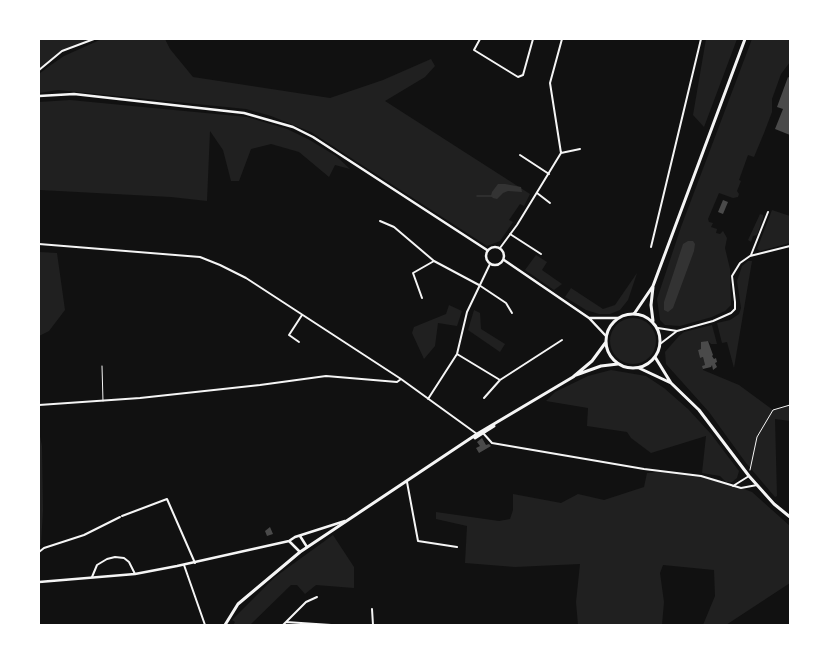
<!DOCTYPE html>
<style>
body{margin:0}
#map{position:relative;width:829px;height:664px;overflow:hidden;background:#111;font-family:"Golos Text",sans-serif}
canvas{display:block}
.frame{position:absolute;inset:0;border:40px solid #fff;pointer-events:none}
</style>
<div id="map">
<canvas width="829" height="664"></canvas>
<div class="frame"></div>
</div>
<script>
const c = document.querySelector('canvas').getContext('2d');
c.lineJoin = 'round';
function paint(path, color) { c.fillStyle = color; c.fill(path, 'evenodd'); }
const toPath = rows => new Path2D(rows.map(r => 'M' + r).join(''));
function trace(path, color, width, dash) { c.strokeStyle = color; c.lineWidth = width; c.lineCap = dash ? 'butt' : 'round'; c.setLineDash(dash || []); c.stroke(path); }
const green = toPath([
 [39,39,94,39,62,51,39,69],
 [102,39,165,39,170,49,193,77,330,98,383,80,431,59,435,66,425,77,385,101,530,194,524,206,520,204,509,220,513,222,500,241,487,246,311,132,271,116,246,109,58,90,39,93,39,74,48,67,64,56],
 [706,39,737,39,704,127,693,115],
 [752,39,790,39,790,62,781,74,772,99,772,112,764,133,754,157,748,155,739,180,741,181,737,191,739,194,738,197,733,198,719,193,708,219,709,222,713,223,711,227,717,229,716,233,720,234,723,231,727,238,725,248,730,269,731,305,725,311,712,317,680,326,665,325,660,320,657,299,681,227],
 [70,100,247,117,287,129,308,139,336,156,350,169,335,165,329,177,299,152,271,144,251,149,239,181,231,181,223,150,210,131,207,201,171,197,40,190,39,102],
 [772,210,790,216,790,243,760,251,757,249],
 [760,214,763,215,763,218,757,235,753,236,751,242,748,240],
 [39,252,57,253,65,310,49,331,39,336],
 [536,255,547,262,542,270,562,284,554,290,525,270],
 [748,261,752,261,734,368,727,342,722,343,717,323,730,320,739,314,741,308,737,281,742,266],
 [637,273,628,300,620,310,610,314,599,314,586,310,565,297,571,288,603,309,615,305],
 [449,305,462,311,457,326,438,323,435,346,424,359,412,333,414,327,446,314],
 [474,310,480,313,481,329,505,344,500,352,468,330],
 '610 341a23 23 0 1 1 46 0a23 23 0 1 1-46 0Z',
 [712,325,717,344,711,344,708,341,701,343,701,349,698,350,700,358,703,357,705,365,703,366,703,370,739,385,773,410,790,405,790,421,775,419,777,496,775,497,746,463,709,412,666,364,665,352,679,336,684,332],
 [611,370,646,376,664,388,688,409,711,434,739,471,737,478,732,482,726,482,720,476,702,473,706,436,651,453,631,438,627,432,587,426,588,408,546,401,555,392,588,376],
 [39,431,42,446,43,510,41,545,39,546],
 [668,471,716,479,752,492,790,526,790,583,726,625,703,625,715,596,714,570,663,565,660,573,664,602,662,625,578,625,576,602,580,564,515,567,465,563,467,526,436,519,436,512,499,521,510,519,513,510,513,494,561,503,578,494,604,500,644,487,647,473],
 [333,535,354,567,354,588,316,585,305,594,297,585,291,585,250,625,233,625,235,622,232,620,275,577]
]);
const water = toPath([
 [498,184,505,184,521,187,522,192,508,191,503,193,497,199,493,198,491,196,492,192],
 [688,241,693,241,695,244,694,251,673,308,668,312,664,310,664,302,683,244]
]);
const stream = toPath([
 [477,196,492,196]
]);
const building = toPath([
 [788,77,790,78,790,135,775,129,783,109,777,107],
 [723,200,728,202,723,214,718,212],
 [708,341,713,355,712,356,714,359,716,358,717,362,715,363,717,367,713,370,712,365,711,367,703,369,702,366,705,365,703,357,700,358,698,350,701,349,701,342],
 [482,438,486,445,489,444,491,446,479,453,476,448,480,446,477,442],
 [270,527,273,534,267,536,265,531]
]);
const path = toPath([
 [750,470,757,437,773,410,790,405]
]);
const service = toPath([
 [102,366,103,401]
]);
const minor = toPath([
 [480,39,474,50,518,77,523,75,533,39],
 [39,70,62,51,94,39],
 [561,153,580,149],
 [520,155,549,174],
 [537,193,550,203],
 [380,221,394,227,434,261,479,285,506,303,512,313],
 [510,234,541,254],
 [39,244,200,257,220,265,246,278,401,379,477,434],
 [651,247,701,39],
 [500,248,517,225,561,153,550,83,562,39],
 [751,255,768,212],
 [422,298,413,273,434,261],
 [658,328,677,331],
 [299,342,289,335,302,315],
 [660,344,677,331,713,321,731,313,735,309,735,302,732,276,740,263,750,256,790,246],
 [457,354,500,380,562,340],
 [484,398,500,380],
 [428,399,457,354,467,312,490,264],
 [39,405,140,398,260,385,326,376,397,382,401,379],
 [483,433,492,443,644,469,701,476,741,488,757,485],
 [407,482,418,541,457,547],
 [733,486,749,476],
 [122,516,167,499,195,563],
 [39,552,44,548,84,535,120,517],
 [184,565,205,625],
 [92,577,97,565,107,559,115,557,124,558,129,562,135,574],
 [372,609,373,625],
 [286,622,331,625],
 [283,625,306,602,317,597]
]);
const tertiary = toPath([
 [39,96,74,94,244,113,293,127,313,137,487,250],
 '486 256a9 9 0 1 1 18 0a9 9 0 1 1-18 0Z',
 [504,260,589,318,606,336],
 [589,318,618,318],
 [300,536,307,547],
 [289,541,300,552],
 [39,582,135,574,177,566,289,541,295,537,345,521]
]);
const secondary = toPath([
 '606 341a27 27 0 1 1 54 0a27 27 0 1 1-54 0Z',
 [634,314,653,286,745,39],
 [653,321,651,305,653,287],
 [655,357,671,383],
 [639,368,671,383,699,410,749,476,774,504,790,517],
 [576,375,601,366,618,364],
 [475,438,494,426],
 [225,625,238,604,300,552,477,434,573,377,592,361,606,342]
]);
paint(green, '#202020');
paint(water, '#333');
trace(stream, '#333', 1.5);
paint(building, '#4a4a4a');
trace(path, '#f5f5f5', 1);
trace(service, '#f5f5f5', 1);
trace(minor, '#f5f5f5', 2);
trace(tertiary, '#f5f5f5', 2.5);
trace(secondary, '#f5f5f5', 3);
</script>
